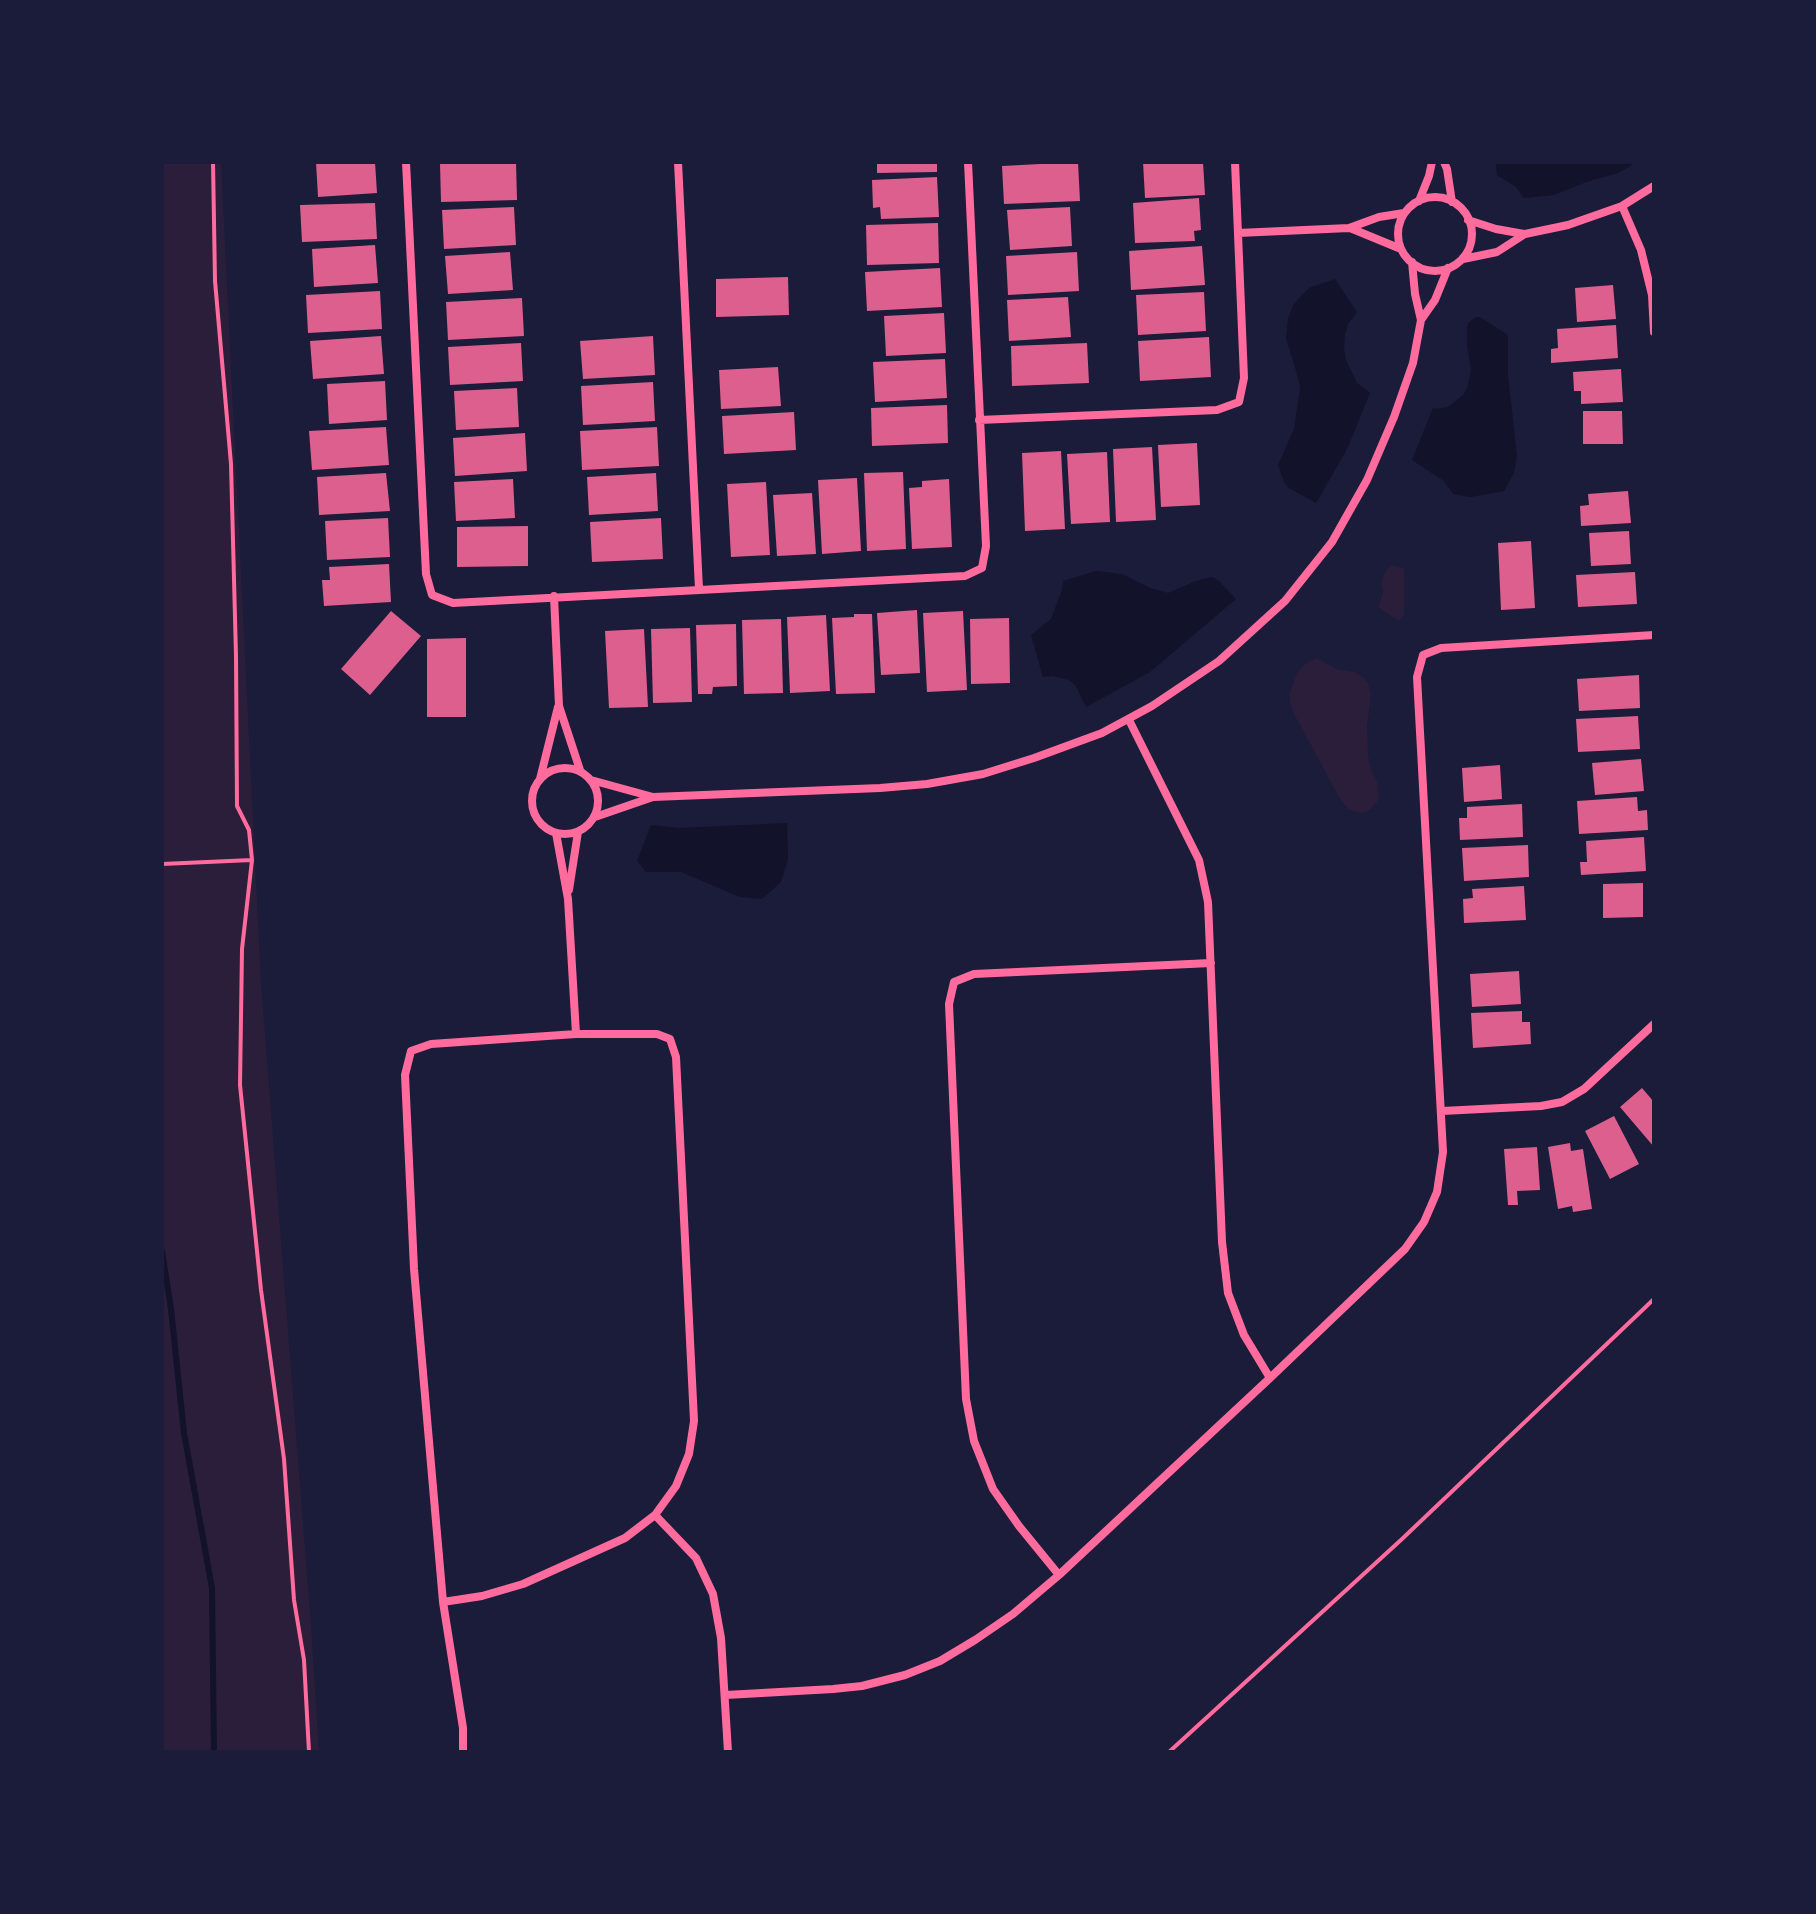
<!DOCTYPE html>
<style>
body{margin:0}
#map{position:relative;width:1816px;height:1914px;overflow:hidden;background:#1b1b3a;font-family:"Open Sans",sans-serif}
canvas{display:block}
.frame{position:absolute;inset:0;border:164px solid #1b1b3a;pointer-events:none}
</style>
<div id="map">
<canvas width="1816" height="1914"></canvas>
<div class="frame"></div>
</div>
<script>
const c = document.querySelector('canvas').getContext('2d');
c.lineJoin = 'round';
function paint(path, color) { c.fillStyle = color; c.fill(path, 'evenodd'); }
const toPath = rows => new Path2D(rows.map(r => 'M' + r).join(''));
function trace(path, color, width, dash) { c.strokeStyle = color; c.lineWidth = width; c.lineCap = dash ? 'butt' : 'round'; c.setLineDash(dash || []); c.stroke(path); }
const green = toPath([
 [162,162,221,162,261,983,312,1639,319,1752,162,1752],
 [1391,566,1397,566,1404,569,1404,614,1399,621,1378,607,1383,593,1381,582,1387,569],
 [1317,658,1336,669,1354,672,1363,677,1368,683,1371,695,1367,726,1368,755,1371,770,1377,782,1379,799,1371,809,1362,814,1348,809,1340,799,1294,714,1290,702,1290,692,1297,673,1306,663]
]);
const water = toPath([
 [1496,162,1637,162,1618,173,1586,182,1554,195,1524,198,1516,187,1497,175],
 [1335,279,1357,312,1348,324,1345,334,1344,348,1346,360,1357,383,1370,393,1347,449,1316,503,1289,488,1284,482,1278,465,1294,429,1300,389,1299,381,1286,338,1288,318,1294,304,1309,288],
 [1476,317,1480,317,1508,335,1508,375,1517,456,1514,473,1504,491,1470,497,1453,494,1444,481,1412,460,1433,408,1436,409,1448,407,1464,394,1467,388,1471,370,1467,344,1467,327,1469,322],
 [1096,571,1122,574,1150,588,1168,593,1196,581,1212,577,1219,581,1236,599,1150,672,1086,707,1075,685,1069,680,1052,676,1043,677,1031,635,1051,619,1062,590,1063,581],
 [787,823,788,859,781,882,762,899,740,897,681,872,646,872,637,861,651,825,680,828]
]);
const stream = toPath([
 [162,1251,171,1309,184,1433,212,1588,214,1752]
]);
const building = toPath([
 [316,162,375,162,377,193,318,197],
 [516,162,517,200,441,202,440,164],
 [877,162,937,162,937,172,877,173],
 [1078,162,1080,201,1004,204,1002,166],
 [1143,162,1203,162,1205,195,1145,198],
 [937,177,939,217,881,219,880,207,873,208,872,180],
 [1199,198,1201,230,1194,231,1195,241,1135,243,1133,203],
 [375,203,377,239,302,242,300,205],
 [514,207,516,245,444,249,442,210],
 [1070,207,1072,246,1010,250,1007,210],
 [938,223,939,263,867,265,866,225],
 [375,245,378,283,314,287,312,249],
 [1202,246,1205,285,1131,290,1129,251],
 [510,252,513,290,448,294,445,256],
 [1077,252,1079,291,1008,295,1006,256],
 [940,268,942,307,867,311,865,272],
 [788,277,789,315,716,317,716,279],
 [1613,285,1616,319,1577,322,1575,288],
 [380,291,382,329,308,333,306,295],
 [1204,292,1206,331,1138,335,1136,295],
 [1068,297,1071,337,1009,341,1007,300],
 [522,298,524,336,448,340,446,302],
 [944,313,946,353,886,356,884,316],
 [1616,325,1618,358,1551,363,1551,349,1558,348,1557,329],
 [381,336,384,374,313,379,310,341],
 [653,336,655,375,583,379,580,341],
 [1209,337,1211,377,1140,381,1138,341],
 [521,343,523,381,450,385,448,347],
 [1087,343,1089,383,1012,386,1011,346],
 [945,359,947,398,875,402,873,362],
 [778,367,781,406,721,409,719,370],
 [1621,369,1623,402,1581,404,1581,391,1574,391,1573,372],
 [385,381,387,420,329,424,327,384],
 [653,382,655,421,583,425,581,386],
 [517,388,519,427,456,430,454,391],
 [947,405,948,443,872,446,871,408],
 [1583,411,1622,411,1623,444,1583,444],
 [794,412,796,450,724,454,722,416],
 [386,427,389,465,312,470,309,431],
 [657,427,659,466,582,470,580,431],
 [525,433,527,471,455,476,453,438],
 [1197,443,1200,505,1161,507,1158,445],
 [1152,447,1156,520,1116,522,1113,449],
 [1061,451,1065,529,1025,531,1022,453],
 [1107,452,1110,522,1071,524,1067,454],
 [903,472,906,549,867,551,864,473],
 [386,473,390,511,319,515,317,477],
 [656,473,658,511,589,515,587,477],
 [857,478,861,551,822,554,818,480],
 [513,479,515,518,456,521,454,482],
 [949,479,952,547,912,549,909,488,922,487,922,481],
 [766,482,770,555,731,557,727,484],
 [1628,491,1631,523,1581,526,1580,506,1589,505,1588,494],
 [812,493,816,554,777,556,773,495],
 [388,518,390,557,327,560,325,521],
 [661,518,663,559,592,562,590,522],
 [528,526,528,566,457,567,457,527],
 [1629,531,1631,564,1591,566,1589,533],
 [1531,541,1535,608,1501,610,1498,543],
 [389,564,391,602,324,606,322,580,330,580,329,567],
 [1635,572,1637,604,1578,607,1576,575],
 [917,610,920,673,881,675,877,613],
 [391,611,421,636,370,695,341,669],
 [963,611,967,690,927,692,923,613],
 [854,614,872,614,875,693,836,694,832,618,854,617],
 [826,615,830,691,790,693,787,617],
 [1009,618,1010,683,971,684,970,619],
 [781,619,783,693,744,694,742,620],
 [736,624,737,686,713,687,712,694,698,694,696,625],
 [690,628,692,702,653,703,651,629],
 [644,629,648,707,609,708,605,631],
 [466,638,466,717,427,717,427,639],
 [1639,675,1640,708,1579,711,1577,679],
 [1638,716,1640,749,1578,752,1576,719],
 [1641,759,1644,791,1595,795,1592,763],
 [1500,765,1502,799,1464,802,1462,768],
 [1637,797,1638,811,1647,810,1648,830,1579,834,1577,801],
 [1522,804,1523,837,1460,840,1459,818,1467,818,1467,807],
 [1644,837,1646,871,1581,875,1580,862,1587,862,1586,841],
 [1528,845,1529,877,1464,881,1462,848],
 [1643,883,1643,917,1603,918,1603,884],
 [1524,886,1526,920,1464,923,1463,899,1473,898,1472,889],
 [1519,971,1521,1004,1472,1007,1470,974],
 [1522,1011,1522,1022,1530,1022,1531,1044,1473,1048,1471,1013],
 [1642,1088,1654,1102,1654,1147,1620,1107],
 [1614,1116,1639,1164,1610,1179,1585,1131],
 [1570,1143,1571,1151,1583,1149,1592,1209,1573,1212,1572,1206,1558,1209,1548,1147],
 [1537,1147,1540,1190,1517,1191,1518,1205,1508,1205,1504,1149]
]);
const path = toPath([
 [213,162,215,281,231,464,236,656,237,806,249,830,252,860,242,949,240,1085,261,1290,284,1459,294,1600,304,1660,309,1752],
 [162,864,252,860],
 [1169,1752,1402,1539,1654,1299]
]);
const minor = toPath([
 [406,162,426,574,432,595,453,603,965,576,982,568,986,546,968,162],
 [678,162,699,589],
 [1444,162,1447,169,1452,202],
 '1398 234a37 37 0 1 1 74 0a37 37 0 1 1-74 0Z',
 [1419,201,1429,176,1432,162],
 [1622,206,1641,250,1652,295,1654,332],
 [1468,220,1496,229,1524,234],
 [1350,228,1401,249],
 [1238,233,1349,228,1379,217,1404,213],
 [1463,259,1497,252,1525,234,1568,225,1622,206,1654,186],
 [1412,262,1415,294,1421,320],
 [979,420,1217,410,1239,402,1244,378,1235,162],
 [554,596,559,706,580,770],
 [1129,720,1199,860,1208,902,1222,1242,1228,1293,1244,1335,1270,1378],
 '532 801a33 33 0 1 1 66 0a33 33 0 1 1-66 0Z',
 [540,779,558,707],
 [591,780,653,797,880,788,927,784,983,774,1034,758,1102,733,1152,706,1219,661,1285,601,1332,542,1367,480,1394,417,1413,363,1421,320,1435,300,1448,268],
 [595,817,653,797],
 [556,833,568,899,576,1034],
 [569,890,578,832],
 [1442,1111,1541,1106,1562,1102,1584,1089,1654,1024],
 [1059,1575,1019,1526,993,1489,974,1441,966,1399,949,1004,954,982,974,974,1211,963],
 [443,1602,482,1596,523,1584,625,1538,655,1515],
 [726,1695,833,1689,862,1686,905,1675,940,1661,975,1640,1013,1614,1059,1575,1270,1378,1405,1249,1424,1222,1437,1192,1443,1152,1417,677,1423,655,1441,648,1654,635],
 [463,1752,463,1728,443,1602,414,1269,405,1075,411,1051,431,1044,576,1034,657,1034,670,1039,676,1057,694,1421,689,1454,676,1486,655,1515,696,1558,713,1594,721,1638,728,1752]
]);
paint(green, '#2a1e3b');
paint(water, '#12122b');
trace(stream, '#12122b', 6);
paint(building, '#dd5f8e');
trace(path, '#ff6b9d', 4);
trace(minor, '#ff6b9d', 8);
</script>
